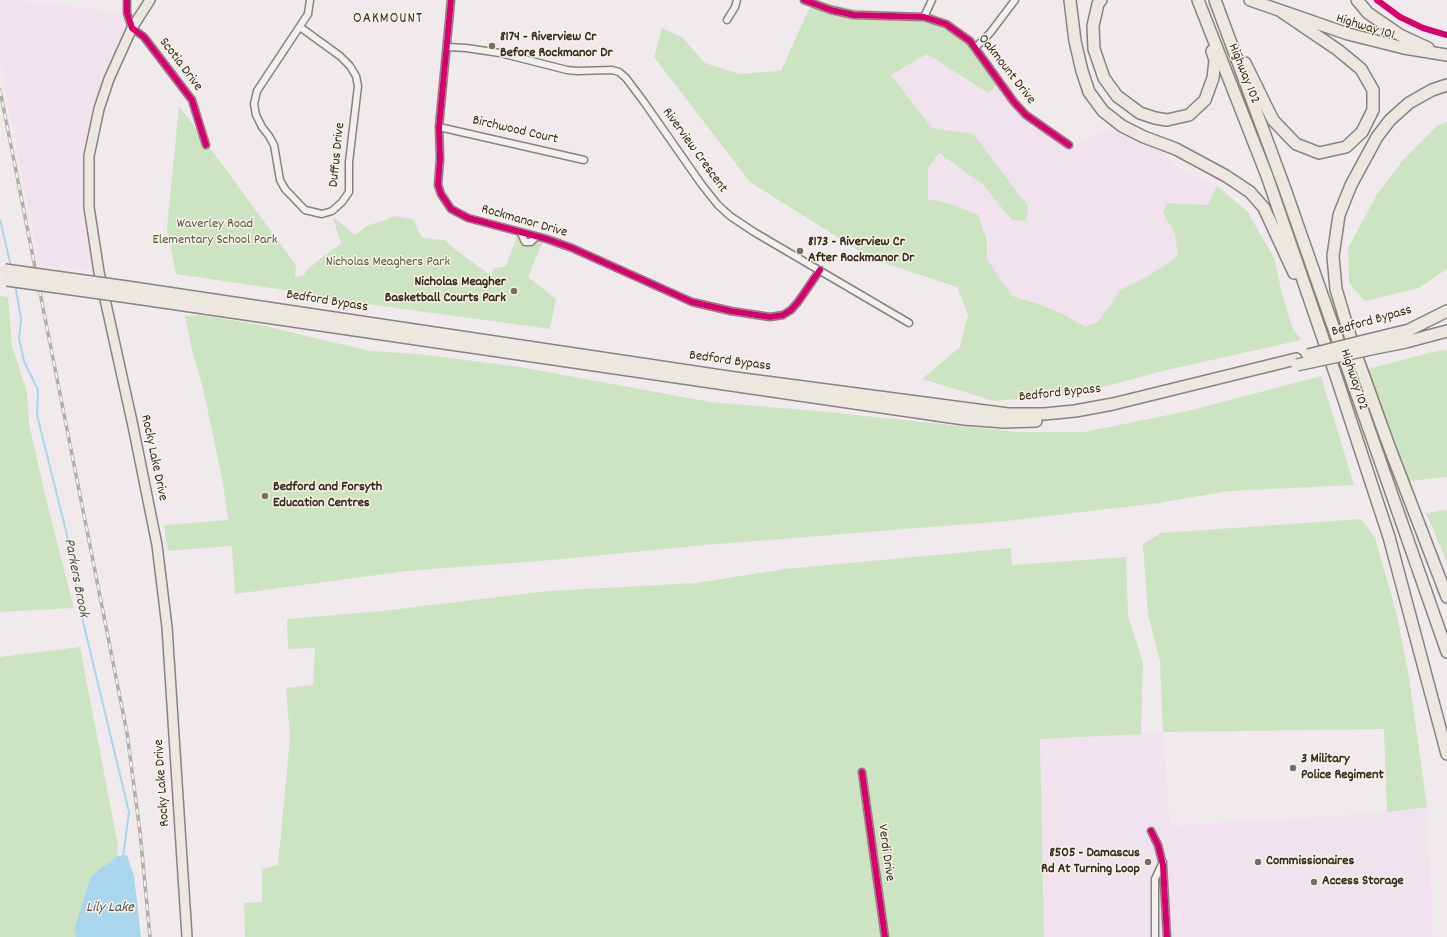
<!DOCTYPE html>
<style>
body{margin:0}
canvas{display:block;background:#f0eaec}
</style>
<canvas width="1447" height="937"></canvas>
<script>
const c = document.querySelector('canvas').getContext('2d');
c.lineJoin = 'round';
function paint(path, color) { c.fillStyle = color; c.fill(path, 'evenodd'); }
const toPath = rows => new Path2D(rows.map(r => 'M' + r).join(''));
function trace(path, color, width, dash) { c.strokeStyle = color; c.lineWidth = width; c.lineCap = dash ? 'butt' : 'round'; c.setLineDash(dash || []); c.stroke(path); }
function label(font, color, halo, rows, align = 'center') {
  c.font = font + ' Dekko,sans-serif'; c.lineWidth = 3; c.setLineDash([]); c.textBaseline = 'middle'; c.strokeStyle = halo; c.fillStyle = color; for (const [text, x, y, turn = 0] of rows) {
    c.save(); c.translate(x, y); c.rotate((+turn || 0) * Math.PI / 180); c.textAlign = isNaN(turn) ? turn : align; if (halo) c.strokeText(text, 0, 0); c.fillText(text, 0, 0); c.restore();
  }
}
const built = toPath([
 [0,0,10,0,127,13,130,21,109,79,89,156,99,272,39,265,0,62],
 [927,54,987,93,1002,80,1024,108,1074,146,1105,129,1126,134,1160,151,1186,173,1217,186,1208,205,1197,204,1163,213,1175,234,1178,256,1150,275,1120,290,1098,322,1085,327,1067,316,1041,305,1012,296,987,259,987,241,951,204,928,199,928,168,938,153,983,185,1012,220,991,159,973,134,932,128,891,75],
 [1163,732,1170,826,1381,813,1427,807,1433,937,1044,937,1040,738]
]);
const green = toPath([
 [813,0,853,9,934,14,971,40,1002,80,988,93,927,54,891,75,932,128,973,134,1028,206,1026,221,1012,220,983,185,939,153,928,168,928,199,951,204,978,215,987,241,987,259,1012,296,1041,305,1067,316,1085,327,1098,322,1120,290,1150,275,1178,256,1175,234,1163,213,1167,203,1208,205,1217,186,1247,211,1274,258,1282,293,1292,327,1301,340,1167,370,1072,395,994,401,922,379,960,347,968,315,957,287,872,259,750,182,654,57,662,28,682,37,705,63,739,74,781,71],
 [179,106,296,265,295,277,303,276,307,270,325,255,341,244,333,217,355,235,369,225,389,219,393,216,413,219,422,238,445,240,456,250,490,275,495,268,506,266,515,242,519,227,547,234,536,257,528,277,556,299,550,329,316,297,311,294,176,274,167,228],
 [1447,122,1447,269,1419,288,1365,301,1349,283,1348,248,1376,196,1403,160,1438,125],
 [0,296,8,297,12,346,27,392,29,424,47,503,74,608,0,612],
 [200,315,260,325,370,351,419,354,520,367,710,402,818,411,1016,432,1084,432,1188,411,1321,376,1354,485,1228,491,1159,503,1006,521,706,545,552,560,407,571,235,594,232,546,168,551,164,525,228,520,223,483,203,388,192,350,185,316],
 [1447,350,1447,477,1409,481,1368,369,1432,352],
 [1447,510,1447,562,1426,513],
 [1361,519,1375,538,1396,611,1409,677,1427,807,1387,812,1384,729,1163,732,1160,661,1148,615,1143,544,1161,533],
 [1011,548,1012,565,1126,557,1128,616,1143,663,1141,734,1040,739,1044,937,245,937,244,903,262,902,262,869,278,865,290,738,286,688,313,685,315,648,288,649,287,619,382,611,548,591,696,583,785,569],
 [80,647,118,846,117,856,91,876,74,929,76,937,0,937,0,657]
]);
const water = toPath([
 [127,855,134,876,141,937,76,937,74,929,91,876,117,856]
]);
const stream = toPath([
 [0,220,11,266],
 [15,284,21,319,19,338,24,361,38,390,37,415,71,551,79,605,129,812,123,857]
]);
const minor = toPath([
 [127,0,127,13,132,28,144,37,192,100,206,145],
 [451,0,439,127,440,159,438,185,441,194,451,209,468,218,547,239,572,248,692,302,731,311,770,317,783,315,791,310,798,302,820,270],
 [804,0,831,10,854,15,924,17,946,24,970,41,1014,102,1026,115,1069,145],
 [924,17,932,0],
 [727,20,735,7,737,0],
 [300,27,340,56,350,66,356,76,358,86,349,162,349,192,342,202,332,211,322,214,305,210,285,189,280,180,274,145,269,136,262,127,256,115,254,104,257,91,308,14,310,0],
 [448,47,466,48,500,53,567,70,577,71,612,70,619,72,626,78,644,102,702,185,718,205,730,216,754,232,909,323],
 [975,48,990,33,1015,0],
 [439,127,584,160],
 [521,233,525,242,531,242,536,237],
 [862,772,885,937],
 [1151,831,1158,845,1163,865,1167,937],
 [1155,937,1155,879,1163,862]
]);
const primary = toPath([
 [150,0,132,28,109,79,99,109,89,156,89,207,99,272,133,426,157,545,167,627,187,937]
]);
const motorway = toPath([
 [1070,0,1075,41,1082,71,1089,92,1103,111,1122,126,1144,137,1176,149,1226,176,1250,192,1264,208,1294,273],
 [1101,0,1098,4,1093,26,1094,49,1104,78,1117,96,1140,113,1155,118,1167,120,1189,115,1205,100,1213,78,1215,60,1212,51],
 [1198,0,1267,176,1337,379,1389,537,1447,754],
 [1215,0,1285,189,1447,652],
 [1250,0,1348,34,1404,48,1447,55],
 [1357,0,1368,13,1400,35,1428,48],
 [1245,63,1273,120,1296,144,1319,153,1346,147,1362,132,1373,110,1373,90,1361,69,1338,50,1279,10],
 [1447,85,1432,90,1409,103,1390,120,1377,137,1351,185,1339,215,1333,256,1336,289,1354,349,1389,446,1447,597],
 [127,287,735,378,1008,414,1044,414,1075,411,1113,404,1296,359],
 [129,297,964,419,1004,422,1036,421],
 [1368,340,1409,330,1447,311],
 [1371,349,1406,342,1447,331]
]);
const rail = toPath([
 [0,90,127,733,140,832,150,937]
]);
const motorwayBridge = toPath([
 [5,270,127,287],
 [7,280,129,297],
 [1308,355,1368,340],
 [1297,365,1371,349]
]);
const cycleway = toPath([
 [127,0,127,13,132,28,144,37,192,100,206,145],
 [451,0,439,127,440,159,438,185,441,194,451,209,468,218,547,239,572,248,692,302,731,311,770,317,783,315,791,310,798,302,820,270],
 [804,0,831,10,854,15,924,17,946,24,970,41,1014,102,1026,115,1069,145],
 [1377,0,1400,17,1423,28,1447,35],
 [862,772,885,937],
 [1151,831,1158,845,1163,865,1167,937]
]);
const markers = [
 [492,46,4,"#7a6d66"],
 [800,251,4,"#7a6d66"],
 [514,291,4,"#7a6d66"],
 [265,496,4,"#7a6d66"],
 [1293,768,4,"#7a6d66"],
 [1148,862,4,"#7a6d66"],
 [1258,862,4,"#7a6d66"],
 [1314,882,4,"#7a6d66"]
];
const streetNames = [
 ["Highway 101",1365,28,17],
 ["Scotia Drive",180,65,53],
 ["Oakmount Drive",1006,70,52],
 ["Highway 102",1243,74,68],
 ["Birchwood Court",515,131,13],
 ["Riverview Crescent",694,151,54],
 ["Duffus Drive",338,155,-84],
 ["Rockmanor Drive",524,222,16],
 ["Bedford Bypass",327,302,9],
 ["Bedford Bypass",1372,322,-16],
 ["Bedford Bypass",730,362,8],
 ["Highway 102",1353,380,72],
 ["Bedford Bypass",1060,394,-6],
 ["Rocky Lake Drive",153,458,78],
 ["Rocky Lake Drive",163,783,-94],
 ["Verdi Drive",885,853,82]
];
const poiNames = [
 ["8174 - Riverview Cr",500,38],
 ["Before Rockmanor Dr",500,54],
 ["8173 - Riverview Cr",808,243],
 ["After Rockmanor Dr",808,259],
 ["Nicholas Meagher",506,283,"right"],
 ["Basketball Courts Park",506,299,"right"],
 ["Bedford and Forsyth",273,488],
 ["Education Centres",273,504],
 ["3 Military",1301,760],
 ["Police Regiment",1301,776],
 ["8505 - Damascus",1140,854,"right"],
 ["Rd At Turning Loop",1140,870,"right"],
 ["Commissionaires",1266,862],
 ["Access Storage",1322,882]
];
const parkNames = [
 ["Waverley Road",215,225],
 ["Elementary School Park",215,241],
 ["Nicholas Meaghers Park",388,263]
];
const neighbourhoodNames = [
 ["OAKMOUNT",388,20]
];
const waterNames = [
 ["Parkers Brook",75,578,79],
 ["Lily Lake",110,909]
];
paint(built, '#f1e3ed');
paint(green, '#cce4c2');
paint(water, '#aad6ed');
trace(stream, '#aad6ed', 2);
trace(minor, '#888280', 9);
trace(primary, '#888280', 12);
trace(motorway, '#888280', 14);
trace(minor, '#f2f0ed', 6);
trace(primary, '#ece7df', 9);
trace(motorway, '#ece7df', 11);
trace(rail, '#b0adaa', 3.5);
trace(rail, '#f7f3e8', 2, [6]);
trace(motorwayBridge, '#888280', 14, []);
trace(motorwayBridge, '#ece7df', 11);
trace(cycleway, '#d6006c', 6);
for (const [x, y, r, color] of markers) { const dot = new Path2D(); dot.arc(x, y, r, 0, 2 * Math.PI); c.fillStyle = color; c.fill(dot); trace(dot, '#f7f3e8', 1.5); }
label('14px', '#3b2a1e', '#f7f3e8', streetNames);
label('bold 14px', '#3b2a1e', '#f7f3e8', poiNames, 'left');
label('14px', '#58573e', '#f7f3e8', parkNames);
c.letterSpacing = '1px';
label('15px', '#3b2a1e', '#f7f3e8', neighbourhoodNames);
c.letterSpacing = '0px';
label('italic 15px', '#4f5352', '#f7f3e8', waterNames);
</script>
